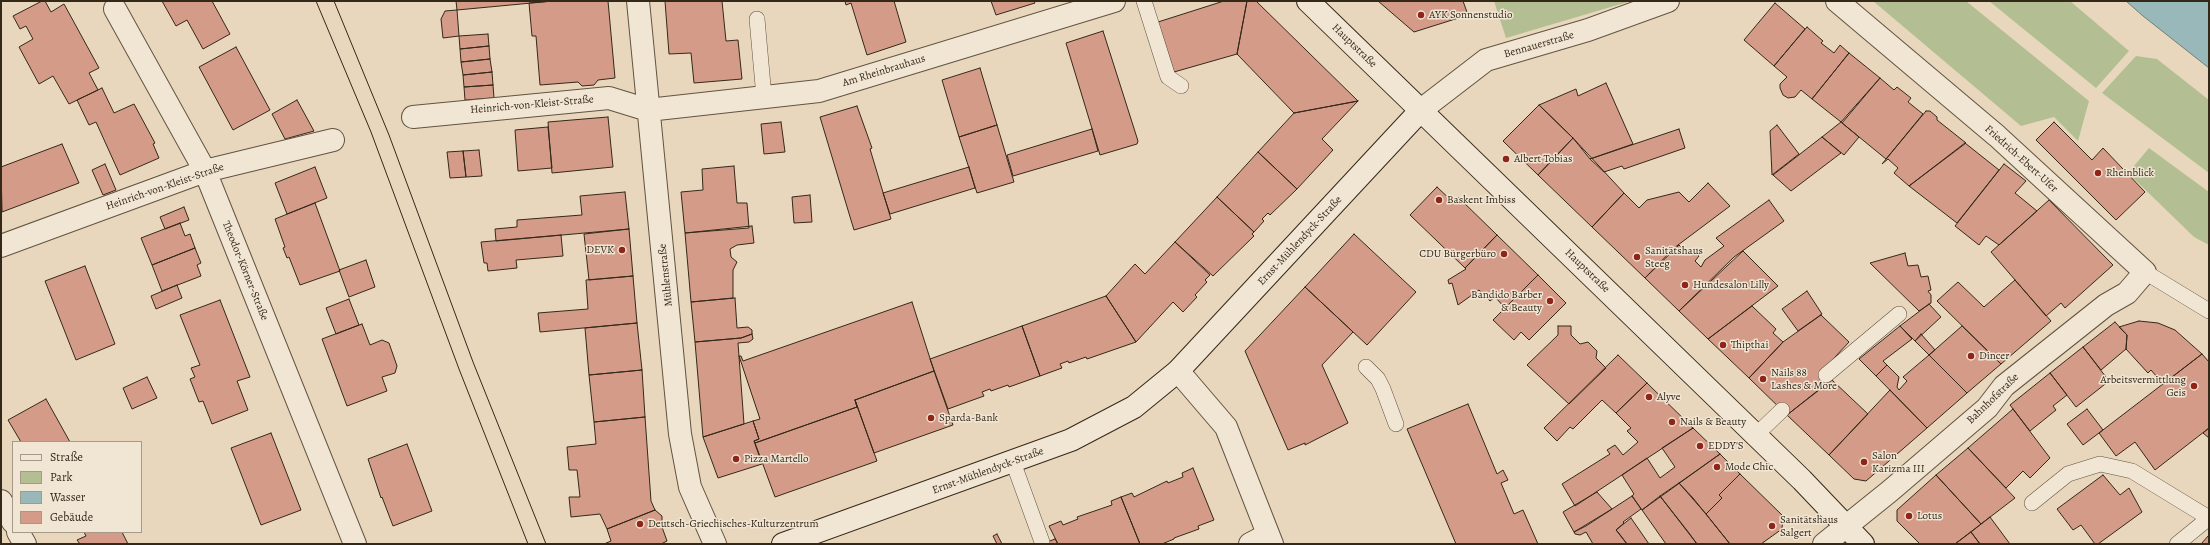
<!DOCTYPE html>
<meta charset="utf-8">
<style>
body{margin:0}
#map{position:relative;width:2210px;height:545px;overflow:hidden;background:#e9d7bd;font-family:Alegreya,serif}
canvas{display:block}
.frame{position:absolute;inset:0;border:2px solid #342818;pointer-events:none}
.legend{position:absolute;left:12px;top:441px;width:130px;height:92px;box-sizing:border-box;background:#f1e5d4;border:1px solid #a59989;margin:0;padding:5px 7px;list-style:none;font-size:12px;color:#342818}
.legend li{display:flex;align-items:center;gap:8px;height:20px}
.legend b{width:20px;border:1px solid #a59989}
</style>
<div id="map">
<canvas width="2210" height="545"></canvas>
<div class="frame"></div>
<ul class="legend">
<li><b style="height:5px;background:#f1e5d4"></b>Straße</li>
<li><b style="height:11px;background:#b3bf93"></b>Park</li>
<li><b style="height:11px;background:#99b8b9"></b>Wasser</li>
<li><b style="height:11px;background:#d49b89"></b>Gebäude</li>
</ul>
</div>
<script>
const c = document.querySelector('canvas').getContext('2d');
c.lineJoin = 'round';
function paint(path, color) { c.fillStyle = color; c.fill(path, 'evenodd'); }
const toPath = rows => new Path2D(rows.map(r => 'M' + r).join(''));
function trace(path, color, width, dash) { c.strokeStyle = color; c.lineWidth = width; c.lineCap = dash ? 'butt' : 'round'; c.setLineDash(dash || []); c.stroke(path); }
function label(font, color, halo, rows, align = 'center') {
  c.font = font + ' Alegreya,serif'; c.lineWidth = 3; c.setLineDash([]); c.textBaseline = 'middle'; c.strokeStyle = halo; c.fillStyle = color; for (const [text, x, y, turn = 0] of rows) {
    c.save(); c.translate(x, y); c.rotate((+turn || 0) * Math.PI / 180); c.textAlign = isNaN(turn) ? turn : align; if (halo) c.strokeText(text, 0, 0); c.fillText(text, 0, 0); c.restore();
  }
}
const green = toPath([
 [1494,1,1631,1,1506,38],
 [1873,1,1966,1,2089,101,2078,141,2054,117,2021,126],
 [1989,1,2070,1,2129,51,2096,88],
 [2136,56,2157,59,2209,100,2209,173,2102,93],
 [2149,148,2209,192,2209,245,2194,237,2128,173]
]);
const water = toPath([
 [2126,1,2209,1,2209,68,2143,16,2126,1]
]);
const building = toPath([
 [42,1,45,1,51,12,64,4,99,68,89,73,98,90,69,104,53,76,39,84,19,47,33,39,26,26,20,29,13,16,42,1],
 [162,1,212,1,230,34,203,49,187,20,176,26,162,1],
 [456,1,553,1,457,10,456,1],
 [553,1,608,1,615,78,598,80,594,85,582,86,578,82,540,85,536,36,532,36,529,3,553,1],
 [665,1,722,1,726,41,738,40,742,79,694,83,691,53,669,54,665,1],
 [845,1,894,1,906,42,867,55,851,3,846,5,845,1],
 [991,1,1034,1,1035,3,996,15,991,1],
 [1224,1,1247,1,1237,54,1174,72,1158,22,1224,1],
 [1247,1,1256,1,1358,101,1294,113,1237,54,1247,1],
 [1378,1,1463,1,1468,15,1414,32,1378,1],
 [1775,3,1805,29,1774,66,1744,40,1775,3],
 [457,10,459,36,443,38,441,19,445,11,457,10],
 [1807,27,1823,41,1821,43,1834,53,1840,45,1849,53,1812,99,1801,90,1795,97,1788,98,1783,95,1780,88,1780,84,1787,77,1774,66,1807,27],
 [1103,31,1138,141,1137,144,1100,155,1066,43,1103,31],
 [488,34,489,46,460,49,459,36,488,34],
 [489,46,490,59,461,62,460,49,489,46],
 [236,47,270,110,233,130,199,67,236,47],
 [1849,53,1880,78,1841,122,1812,99,1849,53],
 [490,59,492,72,463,75,461,62,490,59],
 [980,68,997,125,959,137,942,80,980,68],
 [492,72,493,85,464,87,463,75,492,72],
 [1880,78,1894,90,1897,87,1911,98,1908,102,1923,114,1886,159,1842,123,1880,78],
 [1606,83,1633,144,1590,159,1573,138,1539,105,1576,89,1578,96,1606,83],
 [493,85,494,98,465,100,464,87,493,85],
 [102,88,114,113,134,104,155,143,153,144,159,158,120,175,96,122,89,125,77,100,102,88],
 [297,100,314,131,285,139,272,114,297,100],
 [1358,101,1322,139,1333,150,1297,189,1258,152,1294,113,1358,101],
 [1539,105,1573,138,1538,175,1503,141,1539,105],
 [857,106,872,148,870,149,891,219,854,230,820,117,857,106],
 [1926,111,1930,111,1937,117,1937,120,1966,143,1909,186,1894,173,1898,168,1888,159,1882,164,1926,111],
 [608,117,613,167,552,173,548,122,608,117],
 [781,122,785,152,764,154,761,124,781,122],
 [1841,122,1859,137,1844,155,1822,137,1841,122],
 [2054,122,2092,160,2103,148,2145,192,2116,220,2036,140,2054,122],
 [997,125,1014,182,977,193,959,137,997,125],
 [1777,125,1799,154,1772,175,1770,131,1777,125],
 [548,127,552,168,518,171,515,130,548,127],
 [1092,129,1098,151,1013,176,1007,155,1092,129],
 [1679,129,1685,148,1624,169,1622,166,1604,172,1590,159,1679,129],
 [1822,137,1841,153,1791,191,1773,175,1822,137],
 [1573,138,1624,193,1592,227,1538,175,1573,138],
 [1965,143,1999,170,1957,223,1909,186,1965,143],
 [62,144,79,183,2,212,1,167,62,144],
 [479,150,482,176,466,177,463,151,479,150],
 [463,151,466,177,450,178,447,152,463,151],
 [1258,152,1297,189,1270,215,1268,213,1262,219,1264,221,1254,232,1217,197,1258,152],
 [105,164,116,190,103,195,92,170,105,164],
 [2004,164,2026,181,2015,193,2037,211,1999,245,1986,236,1979,245,1955,226,2004,164],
 [734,166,737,203,747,203,749,228,685,233,681,192,703,190,702,169,734,166],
 [315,167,327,198,287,214,275,183,315,167],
 [969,167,975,188,890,214,883,193,969,167],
 [1708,183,1730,206,1674,248,1645,278,1592,227,1624,193,1639,208,1647,200,1679,192,1689,202,1708,183],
 [1437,187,1453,202,1458,197,1497,235,1465,268,1410,215,1437,187],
 [625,192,629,229,496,241,495,229,517,227,517,220,582,215,580,196,625,192],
 [810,195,812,222,794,223,792,197,810,195],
 [1217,197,1254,232,1252,234,1254,236,1213,276,1175,242,1217,197],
 [1769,200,1784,221,1734,257,1679,311,1645,278,1679,245,1687,253,1691,248,1699,256,1695,261,1701,267,1705,260,1724,246,1716,238,1769,200],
 [2049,200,2113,265,2065,308,2061,303,2046,316,1991,252,2049,200],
 [315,203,340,271,300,285,289,257,287,258,283,248,285,247,275,219,315,203],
 [184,207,189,220,165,229,160,217,184,207],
 [180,223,185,236,190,234,195,248,152,265,141,238,180,223],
 [752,226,754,243,737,245,730,249,731,257,737,262,733,270,733,298,691,302,685,233,752,226],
 [629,229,633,276,589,280,584,234,629,229],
 [1354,234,1416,292,1367,345,1305,287,1354,234],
 [561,235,563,256,516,260,517,268,488,271,487,263,484,263,481,242,561,235],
 [1497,235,1538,275,1505,308,1495,297,1490,301,1479,290,1458,305,1452,283,1449,284,1448,280,1466,269,1465,268,1497,235],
 [1175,242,1210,275,1205,280,1207,282,1195,295,1197,297,1183,312,1173,302,1136,342,1106,296,1135,264,1145,274,1175,242],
 [195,248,201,263,197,265,201,276,162,291,152,265,195,248],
 [1743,251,1778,286,1708,339,1679,311,1743,251],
 [1905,253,1908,266,1918,265,1921,277,1928,276,1931,290,1928,291,1931,295,1931,303,1919,311,1870,263,1905,253],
 [366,260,375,287,349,297,339,270,366,260],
 [85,266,115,344,76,360,45,281,85,266],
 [1538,275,1566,303,1529,340,1521,332,1514,340,1493,320,1538,275],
 [633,276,637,323,540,332,538,313,588,309,586,280,633,276],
 [2015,280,2051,321,2001,364,1937,301,1958,282,1984,307,2015,280],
 [177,285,182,298,156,309,151,296,177,285],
 [1305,287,1353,332,1322,365,1348,423,1305,445,1305,443,1288,450,1245,351,1305,287],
 [1807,291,1822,314,1798,331,1782,309,1807,291],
 [1106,296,1136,342,1087,359,1086,357,1069,363,1068,361,1060,364,1062,368,1040,376,1022,326,1106,296],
 [735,298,737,328,748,327,752,330,752,334,741,338,695,342,691,302,735,298],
 [349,299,359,325,336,334,326,308,349,299],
 [220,300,250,377,237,381,248,410,212,424,203,401,199,402,190,379,195,377,191,368,200,365,180,315,220,300],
 [912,302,934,371,855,400,857,407,755,443,754,441,759,439,753,421,760,419,739,356,741,356,743,361,912,302],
 [1929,304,1941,317,1915,341,1900,326,1929,304],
 [1752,306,1776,329,1773,333,1783,342,1749,378,1708,339,1752,306],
 [1821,315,1849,342,1822,371,1831,380,1787,415,1749,378,1783,342,1821,315],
 [2139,321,2158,323,2175,330,2202,354,2163,384,2151,370,2148,373,2126,349,2127,335,2119,327,2139,321],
 [2115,322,2127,335,2126,349,2101,370,2083,347,2115,322],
 [637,323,642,370,589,375,585,328,637,323],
 [362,324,370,345,382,340,389,343,397,366,395,373,382,377,387,391,347,406,322,339,362,324],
 [1022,326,1040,376,1009,387,1008,385,991,391,990,389,982,392,984,396,948,409,930,359,1022,326],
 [1558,326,1571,326,1571,335,1580,344,1588,342,1597,351,1596,358,1606,368,1569,404,1527,365,1558,335,1558,326],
 [1900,326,1912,339,1883,361,1887,365,1876,376,1859,359,1900,326],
 [1962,326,2001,364,1967,393,1929,355,1962,326],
 [752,334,753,339,749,342,738,343,744,424,703,437,695,342,741,338,752,334],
 [1921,334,1935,350,1929,355,1915,341,1921,334],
 [2083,347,2109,381,2076,407,2050,373,2083,347],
 [2202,354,2209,362,2209,428,2155,470,2135,442,2116,456,2099,433,2202,354],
 [1618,355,1647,383,1616,413,1602,400,1573,429,1570,427,1557,441,1544,428,1618,355],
 [1929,355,1967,393,1927,428,1876,376,1887,365,1899,377,1897,387,1899,390,1907,381,1903,377,1929,355],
 [642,370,645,417,594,422,589,375,642,370],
 [934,371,953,425,874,453,855,400,934,371],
 [2050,373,2067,395,2053,406,2056,410,2030,431,2010,405,2050,373],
 [147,377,157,398,132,409,123,388,147,377],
 [1832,380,1868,414,1829,455,1787,415,1832,380],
 [1647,383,1693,428,1575,506,1562,484,1610,454,1607,450,1615,445,1623,455,1638,442,1627,431,1631,428,1616,413,1647,383],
 [1890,390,1927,428,1866,481,1854,479,1829,455,1890,390],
 [46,399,70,442,21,442,8,420,46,399],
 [855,400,877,461,775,497,755,443,857,407,855,400],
 [1468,404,1497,474,1503,470,1508,480,1501,483,1514,514,1523,510,1538,544,1456,544,1407,429,1468,404],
 [2013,409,2050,458,2030,478,2023,471,2006,488,1968,448,2013,409],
 [2087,409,2103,430,2083,445,2067,424,2087,409],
 [645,417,651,501,655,510,607,529,600,514,571,517,569,497,580,497,577,470,569,470,567,447,596,444,594,422,645,417],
 [753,421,759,439,754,441,762,464,718,478,703,437,753,421],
 [1693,428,1720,454,1642,510,1632,496,1634,494,1622,475,1647,458,1660,478,1675,467,1662,448,1693,428],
 [2209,428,2209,438,2203,433,2209,428],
 [271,433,301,510,261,525,231,448,271,433],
 [407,444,432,511,393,526,382,497,381,498,368,459,407,444],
 [1968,448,2015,498,1981,524,1936,475,1968,448],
 [1720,454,1740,474,1719,495,1722,498,1706,514,1679,483,1720,454],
 [1193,468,1214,520,1198,526,1199,529,1174,538,1174,539,1162,544,1140,544,1121,497,1132,493,1134,497,1167,481,1168,483,1183,477,1182,473,1193,468],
 [1740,474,1783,516,1782,529,1761,544,1730,544,1706,514,1722,498,1719,495,1740,474],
 [1936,475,1981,524,1955,544,1920,544,1897,521,1897,510,1936,475],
 [2103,475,2120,495,2129,488,2142,512,2098,544,2095,544,2081,525,2073,530,2057,509,2103,475],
 [1679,483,1693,498,1730,544,1697,544,1660,496,1679,483],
 [1597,492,1612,509,1574,532,1563,512,1597,492],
 [1632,496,1641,509,1623,522,1624,523,1616,530,1627,544,1593,544,1586,532,1580,535,1575,534,1574,532,1586,526,1632,496],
 [1660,496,1689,533,1697,544,1666,544,1642,510,1660,496],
 [1121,497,1140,544,1058,544,1049,526,1061,521,1063,525,1078,519,1077,517,1112,505,1111,501,1121,497],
 [655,510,662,516,662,527,667,541,661,544,604,544,611,541,607,529,655,510],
 [1990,517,2010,544,1980,544,1971,532,1990,517],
 [1631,518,1649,544,1627,544,1618,532,1616,530,1631,518],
 [84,532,122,532,128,544,80,544,77,540,86,536,84,532],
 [1971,532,1980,544,1955,544,1971,532],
 [997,534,1002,544,997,544,993,536,997,534],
 [2209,535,2209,544,2201,544,2209,535],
 [1055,539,1058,544,1042,544,1055,539]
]);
const lane = toPath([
 [1144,1,1168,77,1181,86],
 [757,19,764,97],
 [2145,272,2209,311],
 [1366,367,1378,379,1383,389,1396,424],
 [1826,375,1899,314],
 [1756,435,1782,410],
 [1013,462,1042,542],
 [2032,503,2068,474,2100,464,2132,471,2209,518],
 [2177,544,2209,518]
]);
const street = toPath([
 [638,1,680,434,690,487,715,544],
 [115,9,205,171,355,544],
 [1421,110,1486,60,1588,30,1668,1],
 [413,117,609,98,648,110,819,91,1114,1],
 [1,246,205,171,333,140],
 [1178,371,1226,427,1272,544],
 [1,501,13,522],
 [18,532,25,544],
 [1250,544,1267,535],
 [1824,544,1890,491,1987,408,2004,386,2106,305,2127,293,2145,272,1997,136,1837,1]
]);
const secondary = toPath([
 [1308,1,1802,480,1863,544],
 [783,544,1071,440,1134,407,1178,371,1421,110]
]);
const tram = toPath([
 [316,1,371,132,459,369,528,544],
 [334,1,389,135,473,362,546,544]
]);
const markers = [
 [1421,15,4,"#8f2418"],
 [1506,159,4,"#8f2418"],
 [2098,173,4,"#8f2418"],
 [1439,200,4,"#8f2418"],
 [622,250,4,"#8f2418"],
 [1504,254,4,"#8f2418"],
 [1637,257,4,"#8f2418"],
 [1685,285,4,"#8f2418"],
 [1550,301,4,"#8f2418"],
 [1723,345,4,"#8f2418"],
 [1971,356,4,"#8f2418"],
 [1763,379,4,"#8f2418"],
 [2194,386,4,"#8f2418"],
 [1649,397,4,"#8f2418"],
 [931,418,4,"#8f2418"],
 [1672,422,4,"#8f2418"],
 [1700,446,4,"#8f2418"],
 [736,459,4,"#8f2418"],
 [1864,462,4,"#8f2418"],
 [1717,467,4,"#8f2418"],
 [1909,516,4,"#8f2418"],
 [640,524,4,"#8f2418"],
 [1772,526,4,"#8f2418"]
];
const poiNames = [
 ["AYK Sonnenstudio",1429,15],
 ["Albert Tobias",1514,159],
 ["Rheinblick",2106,173],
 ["Baskent Imbiss",1447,200],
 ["DEVK",614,250,"right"],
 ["Sanitätshaus",1645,251],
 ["Steeg",1645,264],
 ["CDU Bürgerbüro",1496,254,"right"],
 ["Hundesalon Lilly",1693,285],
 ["Bandido Barber",1542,295,"right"],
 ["& Beauty",1542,308,"right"],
 ["Thipthai",1731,345],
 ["Dincer",1979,356],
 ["Nails 88",1771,373],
 ["Lashes & More",1771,386],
 ["Arbeitsvermittlung",2186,380,"right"],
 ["Geis",2186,393,"right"],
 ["Alyve",1657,397],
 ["Sparda-Bank",939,418],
 ["Nails & Beauty",1680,422],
 ["EDDY'S",1708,446],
 ["Salon",1872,456],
 ["Karizma III",1872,469],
 ["Pizza Martello",744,459],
 ["Mode Chic",1725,467],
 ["Lotus",1917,516],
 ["Sanitätshaus",1780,520],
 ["Salgert",1780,533],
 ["Deutsch-Griechisches-Kulturzentrum",648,524]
];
const streetNames = [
 ["Bennauerstraße",1539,45,-16],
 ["Hauptstraße",1354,46,44],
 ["Am Rheinbrauhaus",884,71,-17],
 ["Heinrich-von-Kleist-Straße",532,105,-5],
 ["Friedrich-Ebert-Ufer",2021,159,42],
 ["Heinrich-von-Kleist-Straße",165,187,-19],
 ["Ernst-Mühlendyck-Straße",1300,241,-47],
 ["Theodor-Körner-Straße",245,271,68],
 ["Hauptstraße",1587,271,44],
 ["Mühlenstraße",666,275,-96],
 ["Bahnhofstraße",1993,399,-44],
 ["Ernst-Mühlendyck-Straße",988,471,-20]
];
paint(green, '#b3bf93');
paint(water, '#99b8b9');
trace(water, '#717e79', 1);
paint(building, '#d49b89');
trace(building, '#342818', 1);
trace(lane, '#615441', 16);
trace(street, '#615441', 24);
trace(secondary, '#342818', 24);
trace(lane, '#f1e5d4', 15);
trace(street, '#f1e5d4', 22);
trace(secondary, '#f1e5d4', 22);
trace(tram, '#342818', 1);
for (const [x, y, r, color] of markers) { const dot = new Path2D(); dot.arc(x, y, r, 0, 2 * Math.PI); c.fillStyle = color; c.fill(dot); trace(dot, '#f1e5d4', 1.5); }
label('11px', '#342818', '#f1e5d4', poiNames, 'left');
label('11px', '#342818', '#f1e5d4', streetNames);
</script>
